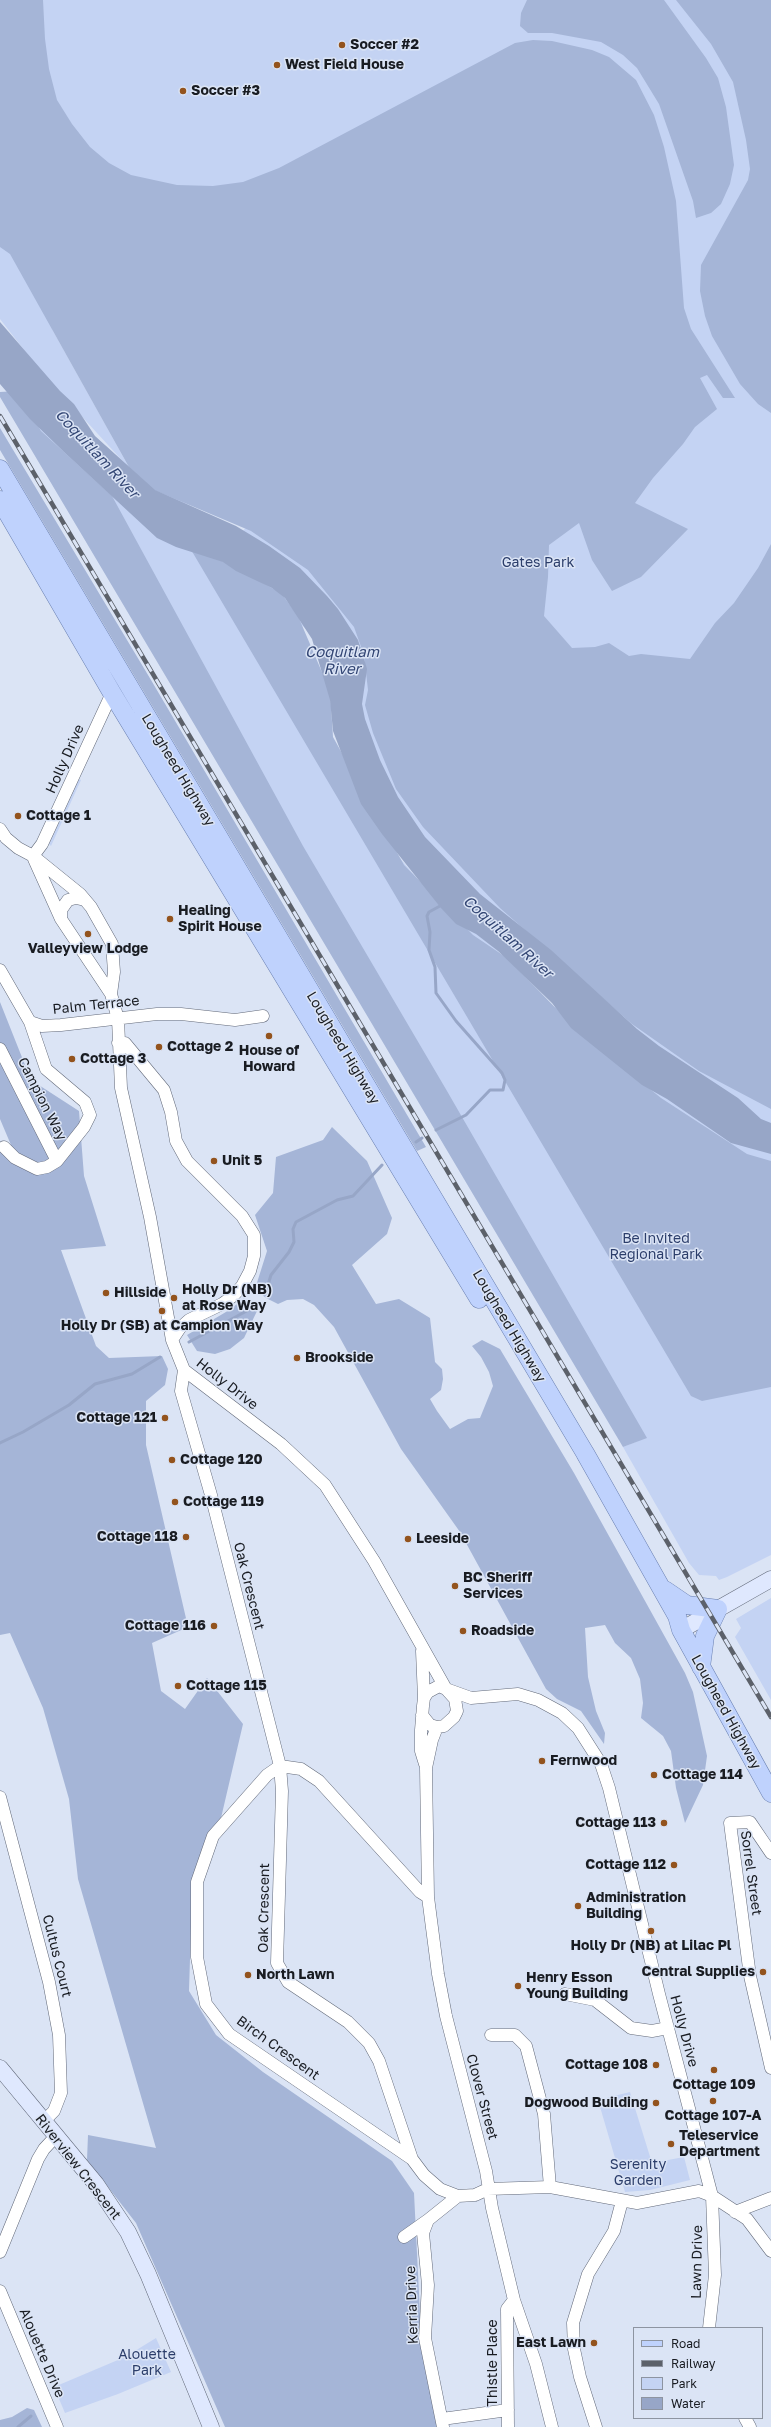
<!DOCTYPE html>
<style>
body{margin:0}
#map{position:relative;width:771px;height:2427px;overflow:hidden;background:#dbe4f5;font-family:"Golos Text",sans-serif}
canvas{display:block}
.legend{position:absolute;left:633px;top:2327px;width:130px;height:92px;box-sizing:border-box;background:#dbe4f5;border:1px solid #8d94a1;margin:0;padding:5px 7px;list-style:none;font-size:12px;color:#191c22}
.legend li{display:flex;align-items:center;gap:8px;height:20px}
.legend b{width:20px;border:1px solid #8d94a1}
</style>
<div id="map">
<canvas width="771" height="2427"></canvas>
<ul class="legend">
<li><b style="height:5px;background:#bfd2fd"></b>Road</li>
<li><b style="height:5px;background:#5c616a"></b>Railway</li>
<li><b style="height:11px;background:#c4d3f3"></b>Park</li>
<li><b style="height:11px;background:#97a6c7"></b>Water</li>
</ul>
</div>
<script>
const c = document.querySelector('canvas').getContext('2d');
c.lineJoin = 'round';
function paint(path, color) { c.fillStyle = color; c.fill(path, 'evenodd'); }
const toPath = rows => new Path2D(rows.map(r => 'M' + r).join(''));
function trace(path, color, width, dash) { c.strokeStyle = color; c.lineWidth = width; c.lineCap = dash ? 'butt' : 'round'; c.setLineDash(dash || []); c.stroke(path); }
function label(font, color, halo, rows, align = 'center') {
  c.font = font + ' "Golos Text",sans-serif'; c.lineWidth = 3; c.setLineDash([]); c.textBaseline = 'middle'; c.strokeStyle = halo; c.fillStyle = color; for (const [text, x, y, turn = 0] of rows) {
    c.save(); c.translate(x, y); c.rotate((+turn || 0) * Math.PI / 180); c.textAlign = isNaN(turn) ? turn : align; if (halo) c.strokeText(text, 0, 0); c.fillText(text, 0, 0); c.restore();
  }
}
const green = toPath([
 [0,0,771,0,771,1555,727,1577,719,1580,716,1576,699,1575,689,1563,623,1447,638,1441,0,367,0,346,41,391,69,410,102,447,128,470,225,526,207,544,222,552,384,388,368,372,315,403,160,311,128,326,107,342,52,329,130,469,42,373,0,319],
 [234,563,319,641,391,804,438,892,556,1002,546,1041,565,1081,600,1123,589,1121,549,1074,529,1033,540,997,496,949,437,902,361,812,330,753,287,633,272,613,259,589],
 [79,779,81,780,51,846,49,844],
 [771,1598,771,1700,735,1637,741,1628,736,1619],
 [630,2092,652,2163,684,2157,690,2180,650,2190,625,2192,598,2100],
 [156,2338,171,2372,118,2394,65,2413,54,2387,125,2357]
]);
const forest = toPath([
 [0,0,43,0,45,39,49,69,57,100,72,124,90,147,109,163,131,175,177,185,213,186,243,182,279,168,515,43,533,40,552,41,592,50,609,57,636,80,654,115,664,147,676,201,684,308,691,329,735,398,723,398,707,375,700,378,717,409,695,427,683,444,653,478,635,503,688,529,641,577,612,591,592,560,579,523,549,545,548,577,544,616,572,648,595,647,609,643,629,656,641,654,690,659,715,623,734,603,758,568,771,544,771,1109,699,1071,632,1024,500,908,423,827,396,789,373,733,365,705,368,690,364,655,354,627,308,570,251,531,154,490,130,469,10,254,0,247],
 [527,0,664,0,706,58,718,78,726,107,734,165,730,184,721,204,711,213,696,218,693,201,659,104,637,68,623,55,601,42,552,33,528,33,520,26,521,13],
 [676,0,771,0,771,413,758,404,740,384,712,336,705,316,700,291,701,265,748,180,750,169,746,140,733,82,711,44],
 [17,391,41,431,112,496,303,846,447,1091,647,1438,623,1447,0,397,0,392],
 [0,428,151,680,426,1147,417,1151,0,450],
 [190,548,222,561,281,593,298,616,330,691,333,737,404,865,473,935,507,958,576,1029,661,1098,747,1154,771,1161,771,1387,702,1401,691,1396],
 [0,1002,31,1080,79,1111,84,1176,106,1246,61,1250,96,1346,109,1358,162,1356,168,1369,165,1385,146,1401,146,1445,188,1627,152,1643,161,1691,185,1709,207,1678,243,1724,221,1818,192,1894,189,1991,216,2035,263,2072,392,2161,414,2193,421,2334,437,2427,225,2427,136,2223,87,2160,88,2135,156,2148,78,1879,69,1799,43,1708,10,1633,0,1635,0,1147,11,1145,0,1119],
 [332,1127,367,1161,392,1218,387,1234,352,1265,376,1304,399,1299,430,1318,435,1362,442,1369,443,1379,441,1390,430,1399,437,1411,450,1429,468,1419,480,1418,493,1386,489,1372,481,1357,472,1346,482,1340,500,1349,574,1473,685,1673,693,1692,707,1756,703,1785,685,1823,676,1788,671,1751,663,1736,641,1718,643,1703,640,1679,631,1658,615,1643,605,1625,585,1628,588,1677,596,1711,605,1733,604,1744,581,1711,557,1699,546,1689,460,1532,401,1449,334,1327,314,1305,303,1299,287,1300,278,1304,266,1298,255,1289,267,1251,255,1215,273,1193,276,1157,323,1140],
 [244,1298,258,1309,244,1338,230,1349,215,1354,197,1351,187,1335,231,1309],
 [27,2408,34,2410,42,2427,0,2427,0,2420,12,2417]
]);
const water = toPath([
 [0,322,60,391,74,404,95,436,155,490,236,526,269,546,300,568,327,596,338,609,358,640,363,655,367,669,362,704,365,719,380,760,398,797,425,837,480,894,551,950,637,1029,659,1046,738,1098,761,1119,771,1123,771,1154,731,1143,667,1099,642,1085,571,1028,552,1003,498,951,476,934,456,924,441,908,382,834,361,804,333,731,330,700,312,639,285,598,272,588,236,571,223,562,176,547,157,538,64,452,30,419,0,384]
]);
const stream = toPath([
 [436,1130,466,1115,490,1090,503,1090,505,1080,502,1073,456,1021,436,993,435,967,429,950,430,932,427,916,429,912,440,906],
 [416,1142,422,1138],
 [266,1291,271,1275,289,1252,294,1242,293,1229,296,1222,337,1200,353,1196,382,1165],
 [189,1342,254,1307],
 [0,1443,23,1432,69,1405,95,1384,132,1374,160,1357],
 [18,2427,31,2416]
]);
const street = toPath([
 [0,829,6,838,18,848,33,856,80,894,91,907,112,944,114,972,111,994,118,1019,121,1088,150,1217,172,1340,184,1370,281,1444,325,1485,374,1561,446,1689,471,1698,518,1694,538,1700,562,1713,578,1728,601,1764,609,1788,659,1994,712,2196,747,2219,771,2251],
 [33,856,42,844,112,693],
 [34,859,61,919,111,994],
 [61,919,61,910,68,900,76,898,85,900],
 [0,970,30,1022],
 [118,1043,125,1043,164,1090,171,1112,176,1141,187,1161,242,1216,254,1235,254,1256,250,1271,242,1286,233,1296,222,1304,189,1320,180,1328,172,1340],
 [0,1049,57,1161],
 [4,1147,15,1158,37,1169,47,1167,57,1161,84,1127,90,1115,85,1102,46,1069,30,1022,42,1026,61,1025,157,1014,181,1014,235,1020,263,1016],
 [184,1370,181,1391,211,1495,280,1766,282,1791,277,1963,288,1982,348,2022,369,2043,379,2061,412,2159,424,2175,440,2189,458,2196,475,2195,488,2189,550,2187,637,2203,699,2191,712,2196,715,2275,709,2328],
 [422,1651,424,1698],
 [422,1715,430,1725,437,1727,444,1726,454,1717,457,1711,455,1699,446,1689,439,1686,428,1692,424,1698,423,1706,421,1730,421,1751,425,1764],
 [437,1727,432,1740,426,1768,428,1897,438,1974,446,2016,486,2171,492,2208,514,2300,536,2364,552,2427],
 [0,1797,49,1982,59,2035,61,2093,54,2111,44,2121],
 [771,1853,750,1822,730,1823,750,1976,771,2068],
 [565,1994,595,2000,631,2028,652,2031,668,2028],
 [491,2035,515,2035,526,2046,544,2114,550,2187],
 [412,2159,229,2034,206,2004,197,1957,197,1882,213,1836,267,1775,280,1766,301,1769,319,1781,420,1892,428,1897],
 [735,2212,771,2198],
 [404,2237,428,2220],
 [0,2252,38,2159,44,2149,56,2136],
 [0,2291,57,2427],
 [745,2418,750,2427],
 [442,2419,508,2410],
 [443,2427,425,2338,428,2285,423,2233,428,2220,458,2196],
 [508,2427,507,2309,514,2300],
 [596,2427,580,2377,574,2349,573,2323,588,2274,614,2231,622,2201]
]);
const secondary = toPath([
 [681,1630,771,1579],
 [0,2068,96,2184,128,2232,148,2274,211,2427]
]);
const primary = toPath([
 [0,469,585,1453,677,1616,681,1630,771,1793],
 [0,500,112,693,479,1299],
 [665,1590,687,1605,718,1609,705,1636,701,1667]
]);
const rail = toPath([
 [0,416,771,1717]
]);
const markers = [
 [342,45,4,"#93531d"],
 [277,65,4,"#93531d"],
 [183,91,4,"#93531d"],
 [18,816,4,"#93531d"],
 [170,919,4,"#93531d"],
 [88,934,4,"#93531d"],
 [269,1036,4,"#93531d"],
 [159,1047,4,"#93531d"],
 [72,1059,4,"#93531d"],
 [214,1161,4,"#93531d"],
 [106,1293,4,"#93531d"],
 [174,1298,4,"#93531d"],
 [162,1311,4,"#93531d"],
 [297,1358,4,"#93531d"],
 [165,1418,4,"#93531d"],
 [172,1460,4,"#93531d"],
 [175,1502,4,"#93531d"],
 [186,1537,4,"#93531d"],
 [408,1539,4,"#93531d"],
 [455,1586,4,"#93531d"],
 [214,1626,4,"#93531d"],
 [463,1631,4,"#93531d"],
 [178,1686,4,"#93531d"],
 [542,1761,4,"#93531d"],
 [654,1775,4,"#93531d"],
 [664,1823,4,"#93531d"],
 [674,1865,4,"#93531d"],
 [578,1906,4,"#93531d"],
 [651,1931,4,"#93531d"],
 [763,1972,4,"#93531d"],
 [248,1975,4,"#93531d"],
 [518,1986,4,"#93531d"],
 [656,2065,4,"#93531d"],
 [714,2070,4,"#93531d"],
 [713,2101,4,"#93531d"],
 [656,2103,4,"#93531d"],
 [671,2144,4,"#93531d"],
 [594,2343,4,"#93531d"]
];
const poiNames = [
 ["Soccer #2",350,45],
 ["West Field House",285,65],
 ["Soccer #3",191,91],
 ["Cottage 1",26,816],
 ["Healing",178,911],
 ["Spirit House",178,927],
 ["Valleyview Lodge",88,949,"center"],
 ["Cottage 2",167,1047],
 ["House of",269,1051,"center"],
 ["Howard",269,1067,"center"],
 ["Cottage 3",80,1059],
 ["Unit 5",222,1161],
 ["Holly Dr (NB)",182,1290],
 ["at Rose Way",182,1306],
 ["Hillside",114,1293],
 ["Holly Dr (SB) at Campion Way",162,1326,"center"],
 ["Brookside",305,1358],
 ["Cottage 121",157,1418,"right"],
 ["Cottage 120",180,1460],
 ["Cottage 119",183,1502],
 ["Cottage 118",178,1537,"right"],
 ["Leeside",416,1539],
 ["BC Sheriff",463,1578],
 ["Services",463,1594],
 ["Cottage 116",206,1626,"right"],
 ["Roadside",471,1631],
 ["Cottage 115",186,1686],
 ["Fernwood",550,1761],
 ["Cottage 114",662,1775],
 ["Cottage 113",656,1823,"right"],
 ["Cottage 112",666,1865,"right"],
 ["Administration",586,1898],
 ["Building",586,1914],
 ["Holly Dr (NB) at Lilac Pl",651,1946,"center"],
 ["Central Supplies",755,1972,"right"],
 ["North Lawn",256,1975],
 ["Henry Esson",526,1978],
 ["Young Building",526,1994],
 ["Cottage 108",648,2065,"right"],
 ["Cottage 109",714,2085,"center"],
 ["Dogwood Building",648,2103,"right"],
 ["Cottage 107-A",713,2116,"center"],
 ["Teleservice",679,2136],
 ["Department",679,2152],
 ["East Lawn",586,2343,"right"]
];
const parkNames = [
 ["Gates Park",538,563],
 ["Be Invited",656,1239],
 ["Regional Park",656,1255],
 ["Serenity",638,2165],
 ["Garden",638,2181],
 ["Alouette",147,2355],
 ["Park",147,2371]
];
const streetNames = [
 ["Holly Drive",65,759,-66],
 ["Lougheed Highway",178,770,59],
 ["Palm Terrace",96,1005,-6],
 ["Lougheed Highway",343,1048,59],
 ["Campion Way",42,1099,63],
 ["Lougheed Highway",509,1326,59],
 ["Holly Drive",227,1384,38],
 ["Oak Crescent",249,1586,76],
 ["Lougheed Highway",726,1712,61],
 ["Sorrel Street",751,1873,82],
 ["Oak Crescent",264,1908,-89],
 ["Cultus Court",57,1956,76],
 ["Holly Drive",684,2031,75],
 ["Birch Crescent",278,2048,36],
 ["Clover Street",482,2097,75],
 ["Riverview Crescent",78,2167,52],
 ["Lawn Drive",697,2262,-89],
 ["Kerria Drive",412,2305,-92],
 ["Alouette Drive",42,2353,67],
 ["Thistle Place",493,2363,-90]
];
const waterNames = [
 ["Coquitlam River",97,454,47],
 ["Coquitlam",342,652],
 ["River",342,669],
 ["Coquitlam River",508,937,42]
];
paint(green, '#c4d3f3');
paint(forest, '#a5b5d7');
paint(water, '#97a6c7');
trace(stream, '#97a6c7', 3);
trace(street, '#626979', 13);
trace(secondary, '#626979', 17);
trace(primary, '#697fb0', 19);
trace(street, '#fff', 12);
trace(secondary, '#dfe8fe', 16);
trace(primary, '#bfd2fd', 18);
trace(rail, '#5c616a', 4.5);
trace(rail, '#dbe4f5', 3, [9]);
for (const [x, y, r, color] of markers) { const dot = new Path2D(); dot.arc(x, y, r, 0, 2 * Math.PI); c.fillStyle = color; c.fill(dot); trace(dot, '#dbe4f5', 1.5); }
label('bold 14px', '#191c22', '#dbe4f5', poiNames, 'left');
label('14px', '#2c3e6b', '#dbe4f5', parkNames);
label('14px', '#191c22', '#dbe4f5', streetNames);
label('italic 15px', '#334674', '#dbe4f5', waterNames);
</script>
